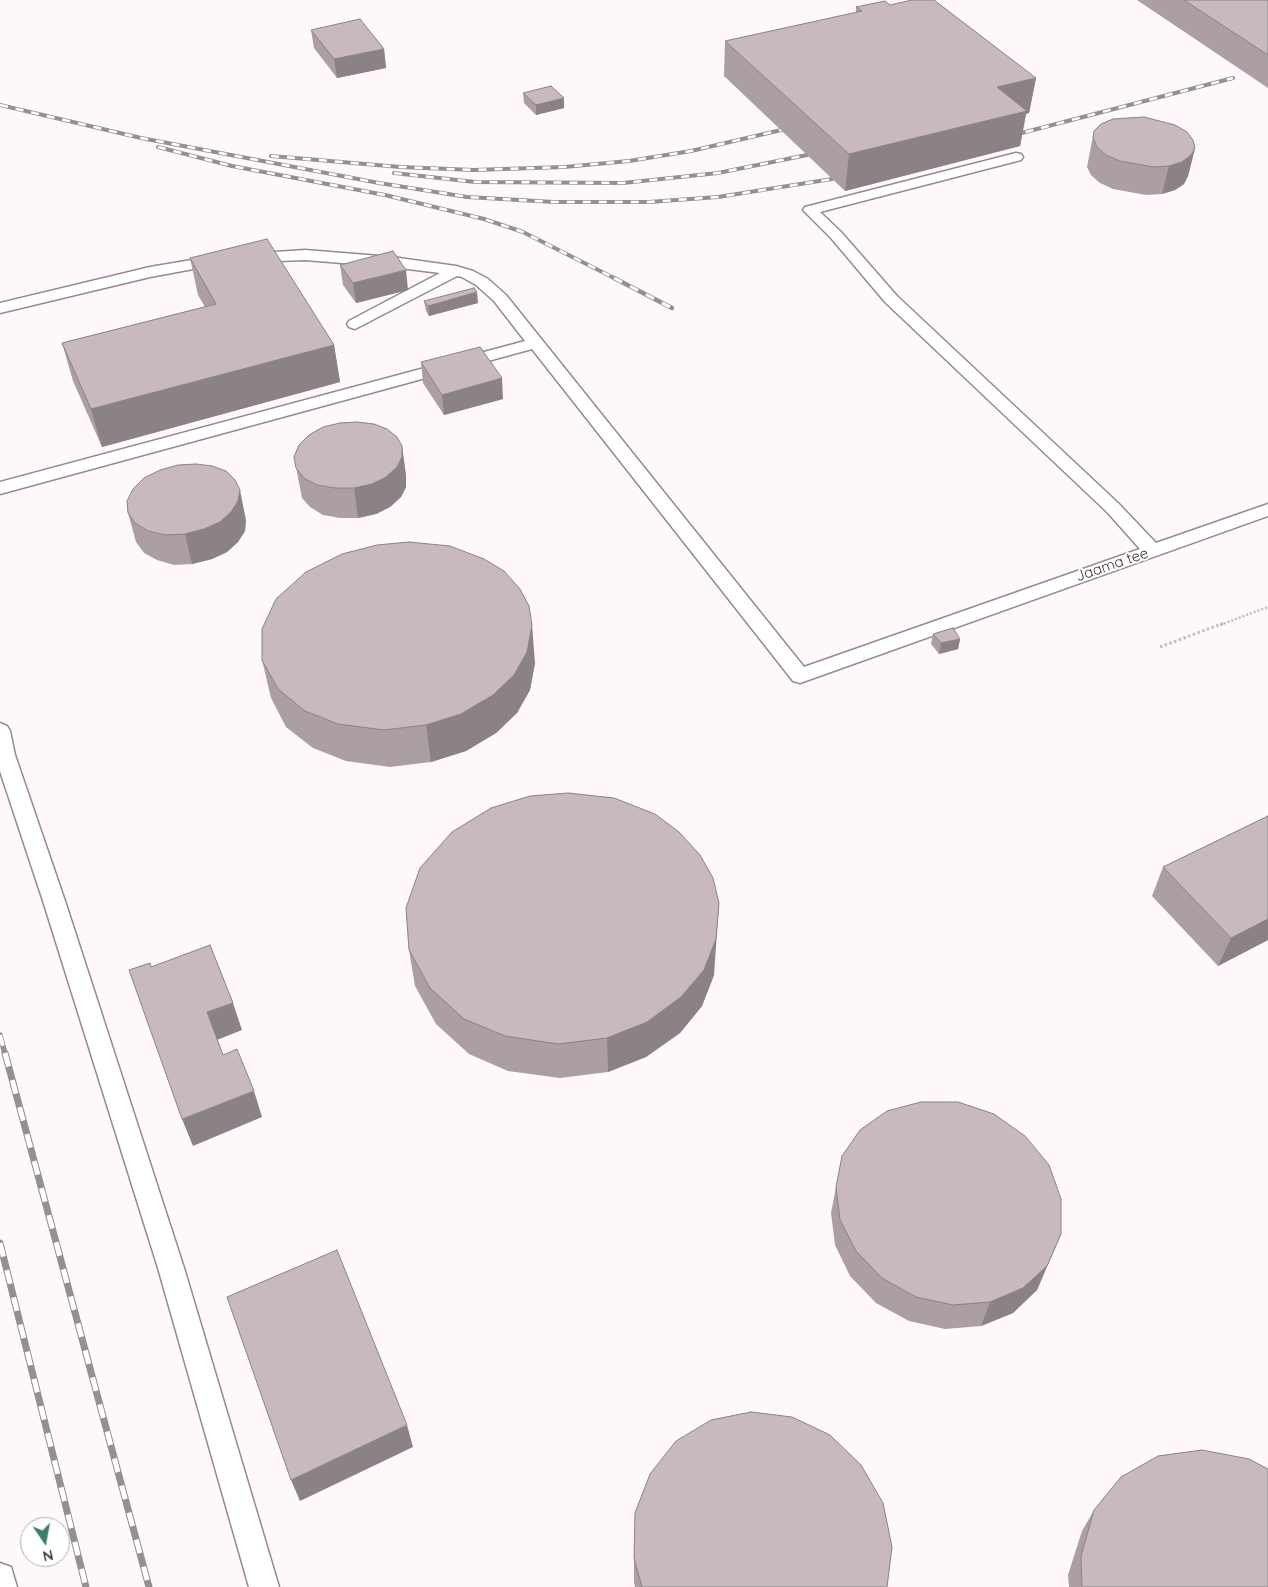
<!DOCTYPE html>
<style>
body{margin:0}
#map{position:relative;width:1268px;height:1587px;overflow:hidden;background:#fef8fa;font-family:Quicksand,sans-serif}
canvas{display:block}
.north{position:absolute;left:20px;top:1517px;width:50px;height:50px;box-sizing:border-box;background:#fff;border:1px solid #b1afb0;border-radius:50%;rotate:168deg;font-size:14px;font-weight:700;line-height:20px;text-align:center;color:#3d383a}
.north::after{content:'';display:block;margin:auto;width:18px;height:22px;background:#3d7d6d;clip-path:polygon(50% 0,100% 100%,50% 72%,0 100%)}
</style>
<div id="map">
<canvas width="1268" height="1587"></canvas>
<div class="north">N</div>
</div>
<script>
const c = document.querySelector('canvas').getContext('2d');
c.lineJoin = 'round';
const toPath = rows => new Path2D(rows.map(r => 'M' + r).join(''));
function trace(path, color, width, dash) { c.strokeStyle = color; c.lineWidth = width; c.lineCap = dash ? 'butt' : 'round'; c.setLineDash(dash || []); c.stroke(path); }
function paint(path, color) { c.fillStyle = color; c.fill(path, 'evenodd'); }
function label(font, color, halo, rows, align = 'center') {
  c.font = font + ' Quicksand,sans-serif'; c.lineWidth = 4; c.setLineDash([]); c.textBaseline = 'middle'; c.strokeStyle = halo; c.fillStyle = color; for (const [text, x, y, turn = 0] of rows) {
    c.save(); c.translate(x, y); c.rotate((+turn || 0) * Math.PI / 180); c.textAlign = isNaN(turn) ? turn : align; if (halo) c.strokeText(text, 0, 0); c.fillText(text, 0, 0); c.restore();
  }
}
const pathFar1 = toPath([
 [1220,625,1268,607]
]);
const path = toPath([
 [1160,647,1224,623]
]);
const lane = toPath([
 [1016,153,1021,154,1023,157,1021,160,820,212,841,232,897,296,1119,504,1156,543,1268,504,1268,516,800,683,793,681,532,349,0,494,0,482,525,341,494,301,476,285,462,277,457,276,355,329,349,327,347,324,349,321,440,273,392,267,305,260,251,262,246,260,243,257,246,254,305,250,392,257,456,266,473,271,488,279,506,295,804,667,1140,549,1107,512,885,302,831,238,803,210,805,207,1016,153],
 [221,255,226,257,229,260,226,263,150,277,0,313,0,303,150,267,221,255],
 [0,723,7,726,10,731,15,755,66,904,184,1268,279,1587,249,1587,158,1268,44,904,0,771,0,723],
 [0,1563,11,1567,17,1587,0,1587,0,1563]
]);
const railFar3 = toPath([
 [0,105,141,138,379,183,467,197,554,202,649,202,718,197,832,179],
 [1010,136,1233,78],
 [158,147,232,166,385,195,484,219,523,232,616,279],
 [271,156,400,167,474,170,564,167,629,161,691,151,794,127],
 [394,173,475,182,623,183,718,173,807,155]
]);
const railFar2 = toPath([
 [614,278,672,308]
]);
const railFar1 = toPath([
 [0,1035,5,1054]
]);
const rail = toPath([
 [5,1053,149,1587],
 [0,1243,86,1587]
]);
const wall = toPath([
 [1137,0,1268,0,1268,88],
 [890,5,1036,78,1029,113,1026,114,1020,146,845,191,724,76,725,41,856,13,856,7],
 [311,30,384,49,386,68,337,78,314,48],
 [523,93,564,108,536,115,524,103],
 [1094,131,1195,148,1188,176,1184,184,1175,190,1162,194,1146,195,1113,189,1100,183,1091,175,1087,167],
 [190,258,334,345,340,382,102,447,73,381,62,343,205,307,198,295],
 [340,265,408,290,356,303,343,285],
 [424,301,478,303,429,316,426,311],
 [421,362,503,399,444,415,423,383],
 [402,446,406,476,406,487,401,497,390,507,376,514,358,518,340,518,323,515,310,507,302,498,294,457],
 [128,513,246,520,245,531,238,542,227,552,212,559,192,564,174,565,157,560,144,553,136,542],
 [933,634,960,639,958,649,939,654,931,644],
 [262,660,535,663,530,690,517,713,496,733,466,751,431,762,390,767,346,761,313,748,286,727,271,698],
 [1268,816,1268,940,1218,966,1152,896,1163,867],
 [409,950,714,975,702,1006,680,1033,646,1057,608,1072,560,1078,508,1071,469,1054,436,1024,415,986],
 [836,1187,1061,1234,1037,1290,1013,1313,981,1326,945,1329,909,1321,876,1303,850,1276,835,1245,831,1213],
 [1094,1510,1268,1587,1069,1587,1068,1575,1082,1531],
 [634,1558,887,1587,635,1587,634,1583]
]);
const shadedWall = toPath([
 [384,49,386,68,337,78,334,59],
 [1036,78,1029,113,1026,114,1020,146,845,191,849,154,997,87],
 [564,98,564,108,536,115,536,105],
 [1195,148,1188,176,1184,184,1175,190,1162,194,1169,166],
 [406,270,408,290,356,303,353,283],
 [477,292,478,303,429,316,428,306],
 [334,345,340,382,102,447,91,409],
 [502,378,503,399,444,415,442,395],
 [402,446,406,476,406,487,401,497,390,507,376,514,358,518,354,488],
 [240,490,246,520,245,531,238,542,227,552,212,559,192,564,185,534],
 [532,625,535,663,530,690,517,713,496,733,466,751,431,762,426,725],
 [960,639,958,649,939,654,941,643],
 [719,903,714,975,702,1006,680,1033,646,1057,608,1072,607,1038],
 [1268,919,1268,940,1218,966,1231,938],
 [233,1003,242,1030,217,1040,207,1012],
 [254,1091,262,1117,193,1146,182,1119],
 [1061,1234,1037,1290,1013,1313,981,1326,990,1302],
 [407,1425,413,1447,300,1501,291,1480]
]);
const building = toPath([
 [912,0,934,0,1036,78,997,87,1027,111,849,154,725,41,862,11,856,7,885,1,890,5,912,0],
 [1184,0,1268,0,1268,55,1184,0],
 [360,19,384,49,334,59,311,30,360,19],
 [551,86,564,98,536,105,523,93,551,86],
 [1144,117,1175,125,1187,132,1193,140,1195,148,1191,155,1182,162,1169,166,1153,167,1120,161,1106,155,1097,147,1093,138,1094,131,1101,124,1113,119,1144,117],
 [267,239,334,345,91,409,62,343,216,304,190,258,267,239],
 [393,251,406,270,353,283,340,265,393,251],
 [474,288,477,292,428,306,424,301,474,288],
 [480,347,502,378,442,395,421,362,480,347],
 [357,422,374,424,387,429,397,437,402,446,402,457,397,467,386,477,372,484,354,488,335,488,317,485,304,478,296,468,294,457,299,445,309,435,323,427,340,423,357,422],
 [196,464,212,466,226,471,235,480,240,490,238,501,231,512,220,522,204,529,185,534,165,535,148,531,135,523,128,513,127,501,133,489,144,478,160,470,178,465,196,464],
 [409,542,450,546,484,559,504,571,520,589,529,606,532,625,527,652,514,675,493,695,461,714,426,725,384,730,338,724,305,711,278,689,262,660,262,629,276,599,306,572,342,554,377,545,409,542],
 [953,628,960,639,941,643,933,634,953,628],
 [568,793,614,798,655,814,679,832,700,855,713,878,719,903,716,939,704,970,681,997,647,1022,607,1038,558,1044,505,1036,464,1019,430,988,409,950,406,908,420,868,452,832,491,808,530,796,568,793],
 [1268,816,1268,919,1231,938,1163,867,1268,816],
 [210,945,233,1003,207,1012,223,1055,237,1049,254,1091,182,1119,129,970,150,963,151,967,210,945],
 [921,1102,958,1102,994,1114,1025,1136,1049,1165,1061,1199,1061,1234,1047,1266,1023,1288,990,1302,953,1305,916,1297,882,1278,856,1251,840,1220,836,1187,842,1156,860,1130,887,1111,921,1102],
 [337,1250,407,1425,291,1480,227,1297,337,1250],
 [751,1412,792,1417,830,1435,861,1465,883,1503,892,1547,887,1587,642,1587,634,1558,635,1513,650,1474,676,1441,711,1420,751,1412],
 [1202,1450,1249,1459,1268,1469,1268,1587,1082,1587,1081,1556,1094,1510,1121,1477,1158,1456,1202,1450]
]);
const streetNames = [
 ["Jaama tee",1112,565,-19]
];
trace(lane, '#978a8f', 3);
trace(pathFar1, '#c1bcbe', 2.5, [2, 2]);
trace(path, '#c1bcbe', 3, [2.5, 2.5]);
paint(lane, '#fff');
trace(railFar3, '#948f91', 4);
trace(railFar2, '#948f91', 4.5);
trace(railFar1, '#948f91', 5.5);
trace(rail, '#948f91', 7);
trace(railFar3, '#fff', 2.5, [8]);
trace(railFar2, '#fff', 3, [9]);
trace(railFar1, '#fff', 4, [11]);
trace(rail, '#fff', 5, [14]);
paint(wall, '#ab9fa3');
paint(shadedWall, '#8b8285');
paint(building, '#c7b9be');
trace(building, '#8b8285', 1);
label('15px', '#3d383a', '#fff', streetNames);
</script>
